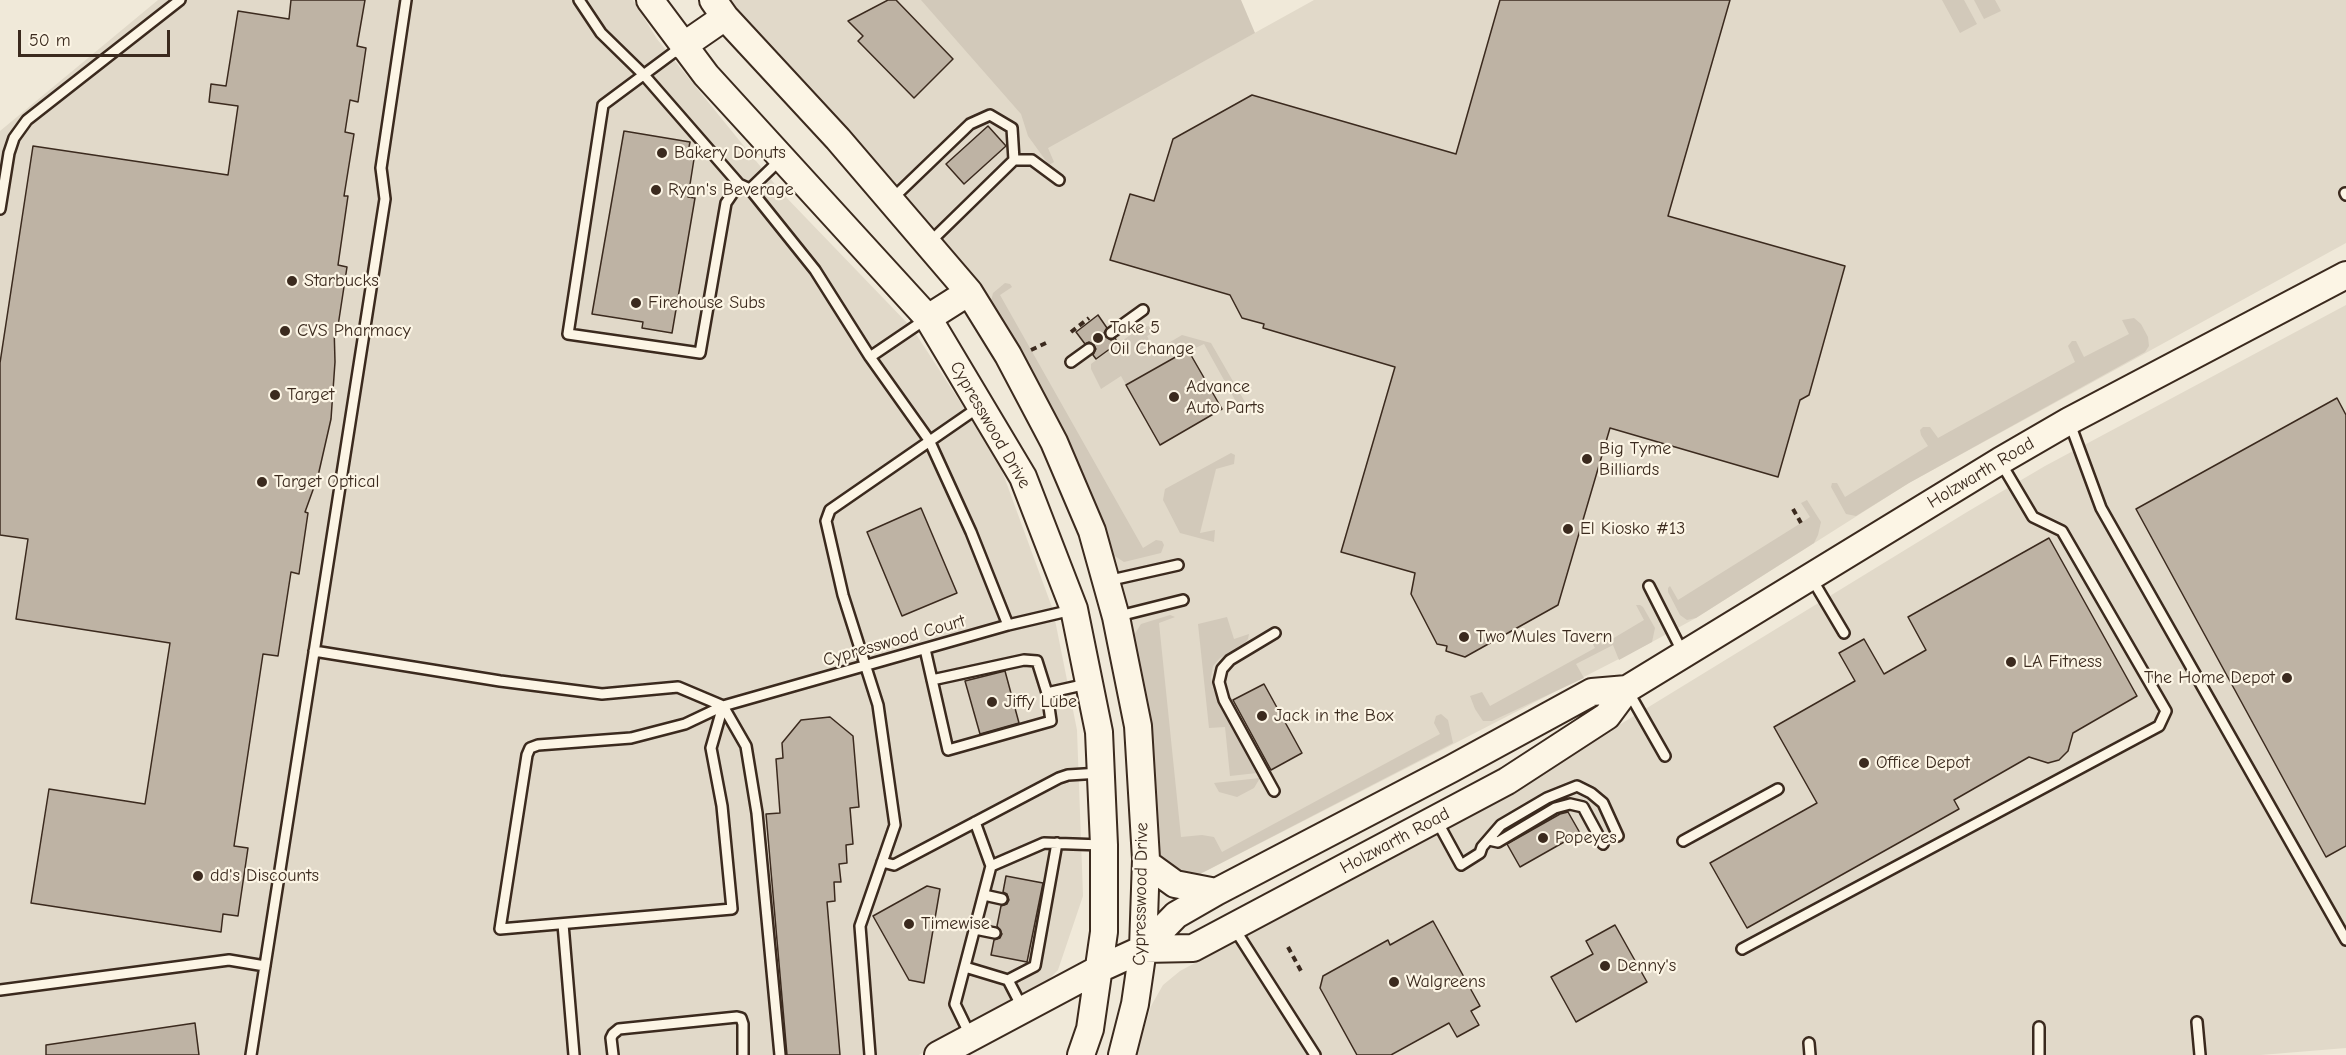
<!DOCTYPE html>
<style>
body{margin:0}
#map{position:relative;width:2346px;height:1055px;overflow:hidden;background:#f0e9d9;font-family:"Comic Neue",sans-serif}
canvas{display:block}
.scale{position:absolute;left:18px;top:30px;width:152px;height:27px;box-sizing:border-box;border:3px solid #3b2a1e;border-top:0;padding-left:8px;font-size:18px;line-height:21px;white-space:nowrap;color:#3b2a1e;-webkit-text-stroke:4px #fcf5e5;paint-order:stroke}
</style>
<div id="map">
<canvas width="2346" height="1055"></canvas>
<div class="scale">50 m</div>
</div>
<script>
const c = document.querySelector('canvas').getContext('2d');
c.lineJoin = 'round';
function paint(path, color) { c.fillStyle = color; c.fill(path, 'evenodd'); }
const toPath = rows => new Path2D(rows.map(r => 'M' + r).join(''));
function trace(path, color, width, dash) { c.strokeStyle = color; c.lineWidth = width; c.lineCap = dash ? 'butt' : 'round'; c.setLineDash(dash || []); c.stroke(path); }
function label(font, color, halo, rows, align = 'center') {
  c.font = font + ' "Comic Neue",sans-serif'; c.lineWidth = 4.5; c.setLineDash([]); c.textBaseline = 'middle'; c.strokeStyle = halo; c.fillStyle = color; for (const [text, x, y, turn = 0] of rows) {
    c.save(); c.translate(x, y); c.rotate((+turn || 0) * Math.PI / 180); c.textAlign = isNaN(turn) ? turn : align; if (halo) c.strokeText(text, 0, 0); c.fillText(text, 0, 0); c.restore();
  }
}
const built = toPath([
 [158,0,633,0,657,39,782,193,912,328,998,460,1053,610,1077,730,1083,896,1058,970,1042,986,919,1055,0,1055,0,131],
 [727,0,943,0,1195,66,1314,0,2346,0,2346,243,1909,483,1696,618,1652,642,1212,868,1198,875,1186,877,1088,490,1057,420,1019,353],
 [2346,305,2346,1048,2261,1055,1136,1055,1151,1006,1163,985,1180,971,1482,809,1967,512,2045,466]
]);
const green = toPath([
 [921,0,1241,0,1255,33,1048,148,1054,162,1049,165,1028,136,1021,114],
 [1942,0,1964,0,1977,24,1960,33],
 [1974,0,1995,0,2001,11,1984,19],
 [1005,283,1010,284,1012,287,1000,295,1143,548,1156,540,1162,541,1164,545,1161,553,1124,562,1110,553,1088,490,1057,420,990,306,993,293],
 [2134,318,2141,324,2148,337,2149,346,2145,352,1909,483,1856,516,1846,514,1831,487,1832,483,1837,483,1845,497,1928,446,1921,435,1920,430,1923,427,1930,427,1938,438,2075,362,2068,346,2072,341,2076,341,2084,357,2129,334,2122,320],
 [1150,326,1158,328,1158,330,1147,336,1155,351,1182,335,1211,343,1249,409,1242,409,1239,407,1204,344,1189,351,1188,350,1126,385,1121,376,1101,389,1091,369,1091,364,1141,327],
 [1231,453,1235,455,1234,464,1216,469,1200,533,1215,530,1214,542,1180,533,1163,500,1165,489],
 [1807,500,1821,522,1818,535,1814,543,1696,618,1687,620,1680,615,1668,592,1668,588,1670,586,1678,600,1801,523,1810,517,1801,503],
 [1636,605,1640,605,1643,607,1655,628,1652,642,1619,660,1613,645,1576,664,1584,678,1492,721,1483,721,1475,709,1470,696,1482,692,1490,706,1595,648,1588,635,1592,631,1595,631,1602,645,1644,620],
 [1170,615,1175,617,1159,623,1181,837,1202,835,1214,837,1222,852,1440,734,1434,723,1436,716,1441,714,1448,720,1453,743,1198,875,1186,877,1163,867,1157,853,1133,637,1141,624],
 [1227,617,1234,639,1249,634,1248,639,1242,646,1220,658,1213,666,1211,678,1213,689,1257,773,1230,776,1225,727,1209,728,1198,624],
 [1260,778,1254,788,1237,797,1219,792,1214,783]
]);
const building = toPath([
 [291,0,365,0,357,46,366,48,358,102,350,100,345,132,354,134,344,196,348,196,338,265,347,267,338,326,334,325,335,362,331,419,318,476,305,512,308,513,299,574,291,572,278,656,263,654,234,846,248,848,238,916,223,914,221,932,31,903,49,789,145,804,170,643,16,619,28,539,0,535,0,363,33,146,228,175,238,106,209,102,211,84,226,86,238,11,289,19,291,0],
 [888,0,896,0,953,59,914,98,858,41,863,36,848,21,888,0],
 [1500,0,1730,0,1668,216,1845,266,1809,395,1800,400,1778,477,1610,428,1558,605,1465,657,1446,651,1447,646,1437,644,1411,594,1415,573,1341,552,1395,367,1263,328,1264,324,1242,318,1230,295,1110,260,1130,194,1154,201,1173,139,1252,95,1456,154,1500,0],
 [988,126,1006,146,964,184,946,164,988,126],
 [624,131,690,142,687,158,694,159,688,197,695,198,672,333,642,328,643,322,592,314,624,131],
 [1098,315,1107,328,1104,333,1106,337,1111,340,1115,338,1118,343,1096,359,1093,355,1096,349,1094,345,1089,342,1085,344,1076,332,1098,315],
 [1188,350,1222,409,1160,445,1126,385,1188,350],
 [2337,398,2346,415,2346,846,2326,857,2136,509,2337,398],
 [921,508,957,593,902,616,867,532,921,508],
 [2049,538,2137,696,2073,733,2068,751,2059,760,2048,763,2029,757,1954,800,1959,809,1747,928,1710,863,1817,803,1774,727,1855,681,1839,653,1864,639,1884,674,1926,650,1908,617,2049,538],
 [1005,671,1019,723,980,734,965,681,1005,671],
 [1264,684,1302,753,1271,770,1233,700,1264,684],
 [830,717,853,736,859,807,850,808,853,844,846,845,847,863,839,864,841,882,834,882,835,901,827,902,840,1055,787,1055,766,814,780,813,776,759,783,758,782,743,801,720,830,717],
 [1568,812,1580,833,1520,867,1507,844,1560,814,1568,812],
 [1006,876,1043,883,1027,962,991,955,994,940,1000,938,1002,934,997,926,1001,906,1007,904,1009,900,1007,894,1003,892,1006,876],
 [927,886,940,889,924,983,909,980,873,916,927,886],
 [1433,921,1480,1006,1471,1011,1479,1025,1457,1037,1449,1023,1391,1055,1357,1055,1320,988,1323,976,1388,940,1390,945,1433,921],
 [1615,925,1647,982,1576,1022,1551,977,1593,954,1586,941,1615,925],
 [195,1023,199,1055,46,1055,46,1045,195,1023]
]);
const path = toPath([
 [1071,332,1089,318],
 [1031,350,1046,343],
 [1793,509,1801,523],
 [1288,947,1301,971]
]);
const service = toPath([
 [579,0,601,33,644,75,739,184,750,189,815,270,870,357,929,440,971,532,1008,625],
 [681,47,603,105,568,334,700,353,726,203,739,184],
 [1014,160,1032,160,1059,180],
 [750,189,780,160],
 [2345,193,2346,195],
 [891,200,970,124,990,115,1012,128,1014,160,930,242],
 [0,209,9,153,14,138,27,120,180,0],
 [1111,333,1143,310],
 [870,357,926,319],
 [1071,362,1089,349],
 [2069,421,2101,508,2346,940],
 [1812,579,1844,633],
 [1107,581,1178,565],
 [1649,586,1683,653],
 [1119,616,1183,600],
 [925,649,948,750,1051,721,1047,693,1087,684],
 [314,651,500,681,602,694,678,687,723,706,746,746,757,813,780,1055],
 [932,680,1024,660,1037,661,1047,693],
 [1628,691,1665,756],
 [723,706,711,748,722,806,732,909,500,929,527,755,530,748,538,745,631,738,685,724,723,706,1008,625,1072,610],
 [1274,791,1224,700,1219,682,1222,669,1230,660,1275,633],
 [1437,821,1461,865,1480,853,1482,847,1501,825,1547,798,1577,786,1591,793,1603,803,1618,836],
 [975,822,991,866],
 [1489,840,1498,842,1555,808,1570,804,1583,807,1603,844],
 [1683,841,1778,789],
 [882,862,894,865,1059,778,1068,775,1100,773],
 [984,895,1002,899],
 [563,924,574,1055],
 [1234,928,1315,1055],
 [975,929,995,933],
 [1742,949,2159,726,2166,711,2062,531,2033,517,2001,463],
 [965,967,1008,980,1022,1007],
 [1008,980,1035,966,1057,843],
 [0,990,229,960,265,966],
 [2197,1022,2200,1055],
 [970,1035,955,1004,991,866,1044,843,1102,845],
 [1809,1043,1810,1055],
 [251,1055,385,199,381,168,406,0],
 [613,1055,611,1038,613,1034,619,1029,737,1017,741,1018,743,1024,743,1055],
 [870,1055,860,926,895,825,878,705,843,595,826,521,830,510,979,407],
 [2039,1055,2039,1027]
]);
const secondary = toPath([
 [650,0,706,75,928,318,1023,477,1074,609,1099,732,1104,845,1104,932,1090,1029,1081,1055],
 [713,0,725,17,838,139,969,292,1008,355,1054,442,1092,531,1116,617,1138,726,1146,859,1143,949,1135,1004,1122,1055],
 [683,46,725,17],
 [928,318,969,292],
 [1146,863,1175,884,1216,892],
 [1143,949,1193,948,1507,781,1607,716,1627,689,2000,461,2069,421,2346,275],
 [938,1055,1099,969,1143,949,1176,915,1216,892,1451,769,1592,692,1627,689]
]);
const markers = [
 [662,153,6,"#3b2a1e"],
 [656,190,6,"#3b2a1e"],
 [292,281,6,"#3b2a1e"],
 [636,303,6,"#3b2a1e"],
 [285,331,6,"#3b2a1e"],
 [1098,338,6,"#3b2a1e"],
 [275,395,6,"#3b2a1e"],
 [1174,397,6,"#3b2a1e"],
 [1587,459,6,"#3b2a1e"],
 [262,482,6,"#3b2a1e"],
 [1568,529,6,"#3b2a1e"],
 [1464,637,6,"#3b2a1e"],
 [2011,662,6,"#3b2a1e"],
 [2287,678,6,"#3b2a1e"],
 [992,702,6,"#3b2a1e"],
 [1262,716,6,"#3b2a1e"],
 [1864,763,6,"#3b2a1e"],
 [1543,838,6,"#3b2a1e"],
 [198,876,6,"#3b2a1e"],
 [909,924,6,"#3b2a1e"],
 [1605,966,6,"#3b2a1e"],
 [1394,982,6,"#3b2a1e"]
];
const poiNames = [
 ["Bakery Donuts",674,153],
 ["Ryan's Beverage",668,190],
 ["Starbucks",304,281],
 ["Firehouse Subs",648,303],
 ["Take 5",1110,328],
 ["Oil Change",1110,349],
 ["CVS Pharmacy",297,331],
 ["Advance",1186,387],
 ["Auto Parts",1186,408],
 ["Target",287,395],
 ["Big Tyme",1599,449],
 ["Billiards",1599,470],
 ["Target Optical",274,482],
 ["El Kiosko #13",1580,529],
 ["Two Mules Tavern",1476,637],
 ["LA Fitness",2023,662],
 ["The Home Depot",2275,678,"right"],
 ["Jiffy Lube",1004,702],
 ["Jack in the Box",1274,716],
 ["Office Depot",1876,763],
 ["Popeyes",1555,838],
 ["dd's Discounts",210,876],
 ["Timewise",921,924],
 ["Denny's",1617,966],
 ["Walgreens",1406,982]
];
const streetNames = [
 ["Cypresswood Drive",990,425,60],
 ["Holzwarth Road",1981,473,-31],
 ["Cypresswood Court",894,641,-16],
 ["Holzwarth Road",1395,841,-28],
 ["Cypresswood Drive",1141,894,-89]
];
paint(built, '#e1d9c9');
paint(green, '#d2c9ba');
paint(building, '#beb3a4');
trace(building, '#3b2a1e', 1.5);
trace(service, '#3b2a1e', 14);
trace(secondary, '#3b2a1e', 30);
trace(path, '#3b2a1e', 4, [6, 4.5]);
trace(service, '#fcf5e5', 9);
trace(secondary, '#fcf5e5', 26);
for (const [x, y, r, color] of markers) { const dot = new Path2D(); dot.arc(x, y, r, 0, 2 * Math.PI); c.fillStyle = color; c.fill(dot); trace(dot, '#fcf5e5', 2); }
label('18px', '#3b2a1e', '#fcf5e5', poiNames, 'left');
label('18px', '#3b2a1e', '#fcf5e5', streetNames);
</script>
